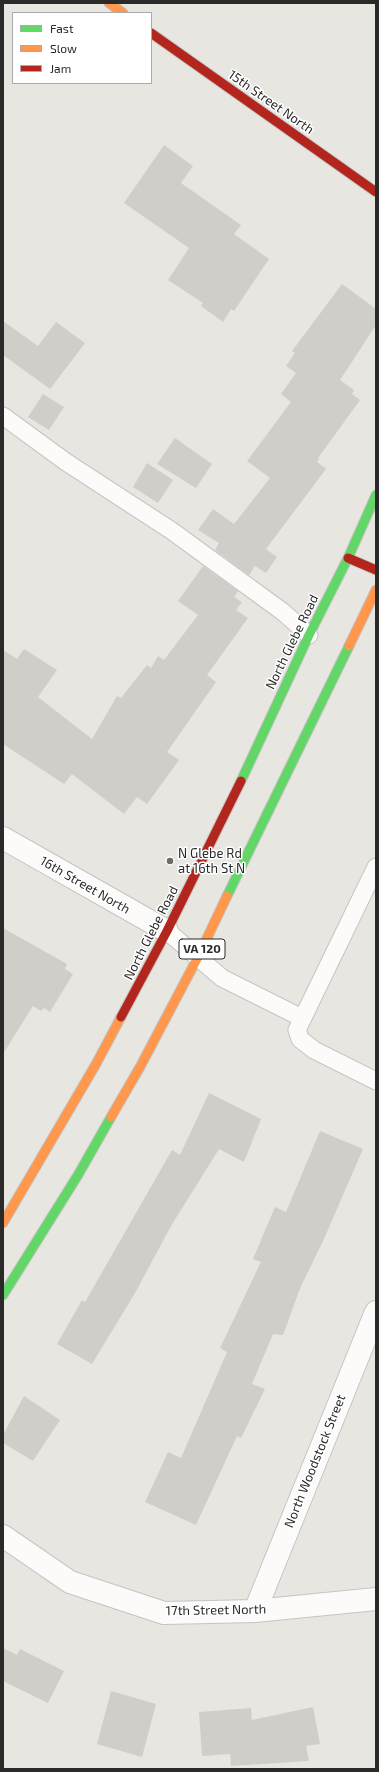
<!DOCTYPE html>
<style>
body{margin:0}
#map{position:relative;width:379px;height:1772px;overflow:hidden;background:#e8e6e0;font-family:"Exo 2",sans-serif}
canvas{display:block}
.frame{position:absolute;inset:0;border:4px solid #2a2a2a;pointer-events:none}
.legend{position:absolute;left:12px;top:12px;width:140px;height:72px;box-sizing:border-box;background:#fff;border:1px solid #aaa;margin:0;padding:5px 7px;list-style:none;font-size:12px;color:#2a2a2a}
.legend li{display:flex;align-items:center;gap:8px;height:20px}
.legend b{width:20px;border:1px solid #aaa}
</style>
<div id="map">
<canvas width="379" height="1772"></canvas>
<div class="frame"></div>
<ul class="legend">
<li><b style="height:5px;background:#63d668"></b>Fast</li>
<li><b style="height:5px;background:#ff974d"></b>Slow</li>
<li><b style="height:5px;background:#b3261e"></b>Jam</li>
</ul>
</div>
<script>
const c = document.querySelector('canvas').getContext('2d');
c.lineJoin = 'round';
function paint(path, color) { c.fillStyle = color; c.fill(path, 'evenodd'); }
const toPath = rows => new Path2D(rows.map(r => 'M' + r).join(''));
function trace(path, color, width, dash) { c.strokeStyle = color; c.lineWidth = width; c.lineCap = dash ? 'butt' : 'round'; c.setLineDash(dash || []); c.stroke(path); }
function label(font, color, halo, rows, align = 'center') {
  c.font = font + ' "Exo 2",sans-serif'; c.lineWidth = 3; c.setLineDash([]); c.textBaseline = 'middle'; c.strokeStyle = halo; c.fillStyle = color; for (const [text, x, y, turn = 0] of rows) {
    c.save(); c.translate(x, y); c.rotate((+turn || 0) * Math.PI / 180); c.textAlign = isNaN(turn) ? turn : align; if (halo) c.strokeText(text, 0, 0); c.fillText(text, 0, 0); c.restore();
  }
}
const building = toPath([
 [164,145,193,166,181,183,241,225,234,234,269,259,234,311,231,309,223,322,201,306,203,303,168,280,189,248,124,203],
 [342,284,376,309,376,325,340,380,354,390,352,394,360,400,318,458,319,459,317,462,326,469,266,549,277,557,266,573,255,566,249,575,215,550,219,543,198,530,213,509,234,524,270,478,247,461,291,402,281,394,296,373,286,366,295,353,292,351],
 [3,321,38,346,56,322,85,343,50,389,3,355],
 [43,394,64,407,49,430,28,417],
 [175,438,212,464,196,488,157,464],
 [147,463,173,480,158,503,133,487],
 [203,566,238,591,234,597,242,602,236,610,248,618,207,675,216,682,167,752,179,760,147,804,137,797,124,814,72,774,64,784,3,744,3,650,17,659,24,649,57,670,38,697,92,739,117,696,121,698,147,665,151,668,158,656,164,660,198,615,178,601],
 [3,928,67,964,65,969,73,974,50,1012,44,1008,41,1011,33,1006,3,1054],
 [209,1093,261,1119,244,1162,219,1149,171,1226,135,1293,92,1364,57,1344,82,1300,85,1302,172,1150,180,1155],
 [320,1131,363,1149,324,1239,301,1286,283,1335,273,1334,252,1384,265,1389,241,1438,237,1436,196,1525,145,1502,168,1452,181,1458,227,1352,220,1348,261,1262,253,1259,275,1207,286,1212],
 [24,1396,60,1420,33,1461,3,1443,3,1435],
 [3,1648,17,1655,20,1649,64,1671,48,1703,3,1681],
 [111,1691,156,1704,142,1757,97,1744],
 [313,1707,320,1744,306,1746,309,1761,231,1766,230,1754,202,1756,199,1712,251,1708,252,1720]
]);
const lane = toPath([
 [3,416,66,462,172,531,283,612,309,635],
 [376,867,297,1030,300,1039,314,1050,376,1081],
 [167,931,222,978,302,1018]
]);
const street = toPath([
 [3,838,167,931],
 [3,1536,70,1582,164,1613,255,1611,376,1599],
 [255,1611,376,1312]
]);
const fast = toPath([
 [241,781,309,635,348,558,376,495],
 [227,896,349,646],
 [3,1295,78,1175,111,1117]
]);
const slow = toPath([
 [109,3,123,13],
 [349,646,376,590],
 [111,1117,140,1067,198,957,227,896],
 [3,1223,96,1064,121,1017]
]);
const jam = toPath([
 [151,33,376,192],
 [348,558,376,570],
 [121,1017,167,931,241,781]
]);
const markers = [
 [170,861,4,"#6c6c6a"]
];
const shields = [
 [202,949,46]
];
const shieldNames = [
 ["VA 120",202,949]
];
const streetNames = [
 ["15th Street North",271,102,35],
 ["North Glebe Road",292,642,-64],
 ["16th Street North",85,885,30],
 ["North Glebe Road",151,933,-63],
 ["North Woodstock Street",315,1461,-68],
 ["17th Street North",216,1610,-1]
];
const poiNames = [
 ["N Glebe Rd",178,854],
 ["at 16th St N",178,869]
];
paint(building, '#cfcec9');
trace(lane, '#c5c4c5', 19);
trace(street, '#c5c4c5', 24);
trace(fast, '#c5c4c5', 11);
trace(slow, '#c5c4c5', 11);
trace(jam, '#c5c4c5', 11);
trace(lane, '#fcfbfa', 17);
trace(street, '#fcfbfa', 22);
trace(fast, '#63d668', 9);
trace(slow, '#ff974d', 9);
trace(jam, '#b3261e', 9);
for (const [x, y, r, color] of markers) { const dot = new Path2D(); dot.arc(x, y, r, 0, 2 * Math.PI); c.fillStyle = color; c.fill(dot); trace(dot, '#fff', 1.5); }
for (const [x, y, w] of shields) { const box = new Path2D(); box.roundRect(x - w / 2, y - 10, w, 20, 3); c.fillStyle = '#fff'; c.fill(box); trace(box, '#2a2a2a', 1); }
label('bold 12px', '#2a2a2a', null, shieldNames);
label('13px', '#2a2a2a', '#fff', streetNames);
label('13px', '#2a2a2a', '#fff', poiNames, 'left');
</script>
